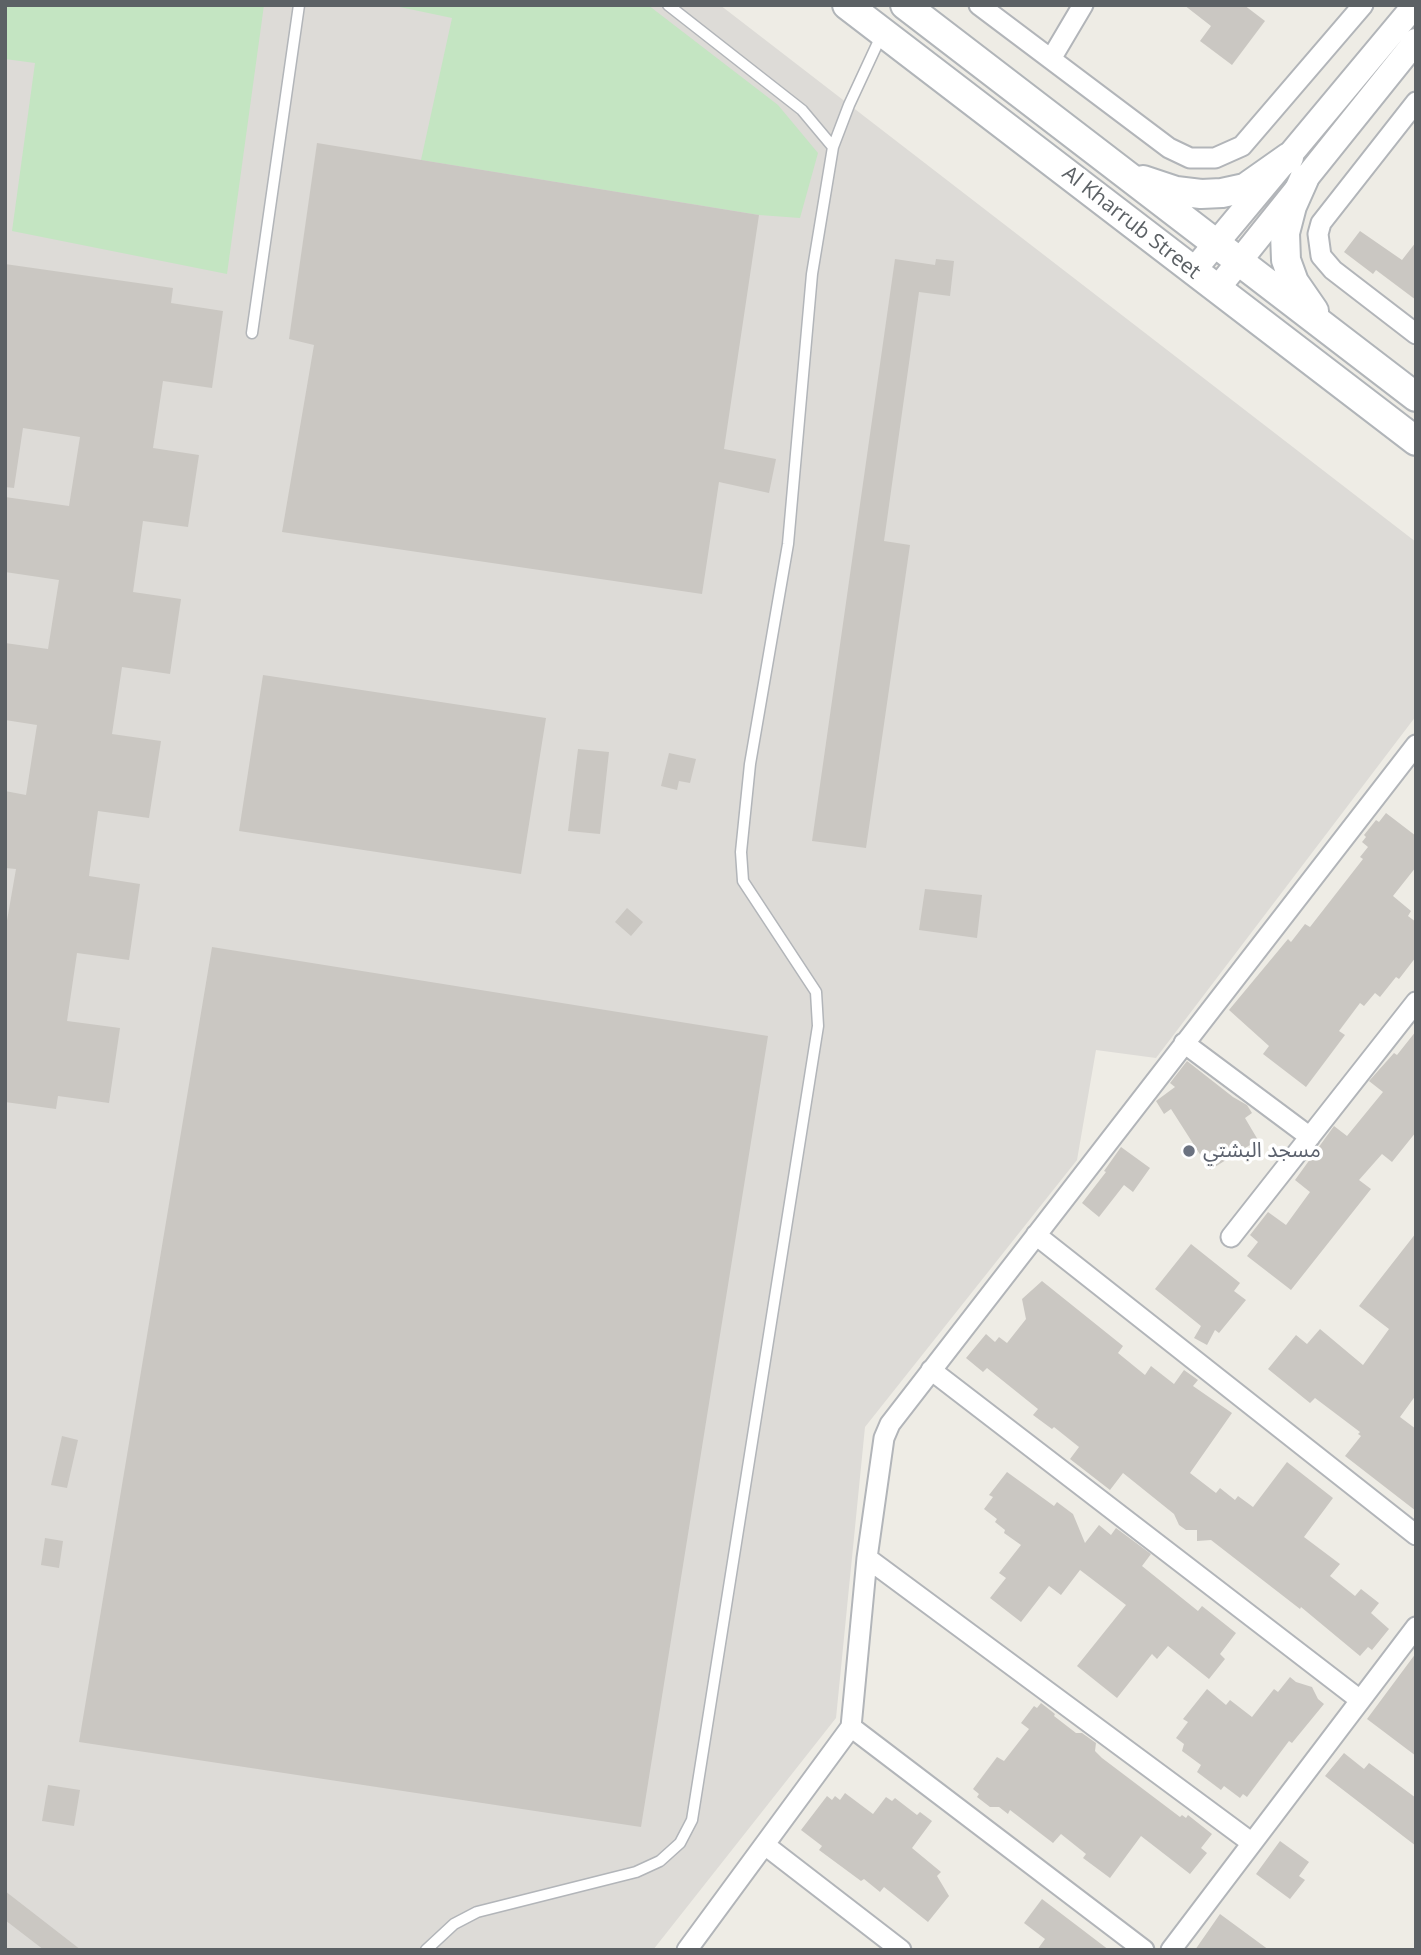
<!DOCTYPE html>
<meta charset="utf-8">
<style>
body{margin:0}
#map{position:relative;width:1421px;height:1955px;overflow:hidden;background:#eeece5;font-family:"Open Sans",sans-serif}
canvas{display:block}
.frame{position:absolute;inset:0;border:7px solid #5c6165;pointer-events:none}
</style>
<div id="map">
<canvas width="1421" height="1955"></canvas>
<div class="frame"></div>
</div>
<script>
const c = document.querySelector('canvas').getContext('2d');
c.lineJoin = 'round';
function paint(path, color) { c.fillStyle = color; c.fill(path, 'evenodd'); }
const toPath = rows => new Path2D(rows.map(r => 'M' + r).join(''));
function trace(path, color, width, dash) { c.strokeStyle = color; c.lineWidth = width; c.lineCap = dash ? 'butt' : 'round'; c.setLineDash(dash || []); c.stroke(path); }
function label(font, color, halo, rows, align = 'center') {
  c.font = font + ' "Open Sans","Noto Sans Arabic",sans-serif'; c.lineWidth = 7; c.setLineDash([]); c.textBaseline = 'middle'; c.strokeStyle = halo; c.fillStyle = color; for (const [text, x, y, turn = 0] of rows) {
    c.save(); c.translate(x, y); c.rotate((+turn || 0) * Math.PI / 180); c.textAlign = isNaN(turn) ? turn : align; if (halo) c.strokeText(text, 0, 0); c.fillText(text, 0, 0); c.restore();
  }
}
const industrial = toPath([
 [5,5,720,5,1416,542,1416,716,1156,1058,1096,1050,1077,1160,865,1427,836,1718,653,1950,5,1950]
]);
const green = toPath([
 [5,5,264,5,227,274,12,231,35,63,5,59],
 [390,5,648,5,778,105,818,153,800,218,759,215,421,160,452,18]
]);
const building = toPath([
 [1184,5,1244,5,1265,21,1232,65,1200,41,1211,26],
 [317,143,759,215,724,449,776,459,769,493,719,482,702,594,282,532,314,345,289,339],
 [1360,231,1402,260,1416,242,1416,300,1376,270,1373,274,1344,252],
 [895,259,935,265,936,259,954,261,950,296,919,292,884,541,910,545,866,848,812,841],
 [5,264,173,288,171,303,223,311,212,388,163,381,153,448,199,455,188,527,143,521,133,592,181,599,170,674,122,667,112,734,161,741,149,818,98,811,89,876,140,884,129,960,77,953,67,1021,120,1028,109,1103,58,1096,56,1109,5,1102,5,932,16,869,5,868,5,791,26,795,37,725,5,720,5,643,48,649,59,580,5,572,5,497,69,506,80,437,23,428,14,488,5,487],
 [263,675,546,718,521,874,239,831],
 [578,749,609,752,600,834,568,831],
 [669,753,696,759,690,783,679,781,677,790,661,786],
 [1386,813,1416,836,1416,867,1393,896,1411,911,1408,916,1416,922,1416,957,1399,979,1396,977,1380,997,1375,993,1364,1006,1360,1003,1339,1031,1345,1035,1306,1087,1263,1054,1269,1046,1229,1010,1288,939,1291,942,1305,924,1310,927,1363,859,1360,857,1368,847,1362,842,1366,837,1364,835,1376,820,1379,822],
 [925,889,982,895,977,938,919,930],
 [627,908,643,922,631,936,615,922],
 [212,947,768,1036,641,1827,79,1742],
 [1416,1031,1416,1132,1392,1162,1382,1154,1359,1180,1371,1189,1291,1290,1247,1256,1258,1242,1250,1235,1268,1212,1286,1225,1310,1192,1295,1180,1334,1126,1347,1136,1383,1092,1369,1081,1394,1053,1397,1055],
 [1187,1061,1233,1097,1247,1105,1252,1113,1245,1118,1258,1140,1210,1170,1171,1109,1164,1114,1156,1101,1175,1087,1170,1083],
 [1121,1147,1150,1168,1133,1192,1124,1185,1099,1217,1082,1203,1106,1172,1104,1171],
 [1416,1233,1416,1395,1400,1417,1416,1429,1416,1511,1345,1456,1361,1436,1358,1434,1360,1432,1315,1398,1310,1403,1268,1369,1296,1335,1307,1344,1320,1329,1363,1365,1389,1329,1359,1306],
 [1191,1244,1240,1283,1234,1291,1246,1300,1219,1333,1215,1330,1207,1345,1194,1338,1201,1326,1155,1289],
 [1042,1281,1123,1346,1118,1353,1145,1375,1151,1366,1174,1384,1184,1370,1198,1380,1193,1386,1232,1413,1190,1473,1216,1493,1220,1488,1235,1500,1238,1496,1253,1507,1287,1462,1333,1498,1304,1537,1340,1564,1330,1576,1355,1596,1361,1589,1379,1603,1371,1613,1389,1629,1372,1650,1368,1647,1360,1656,1301,1607,1300,1609,1211,1540,1197,1541,1197,1530,1186,1530,1179,1525,1174,1514,1123,1473,1110,1490,1070,1459,1079,1447,1054,1427,1052,1429,1033,1415,1038,1409,987,1368,983,1372,966,1358,986,1334,995,1342,999,1337,1007,1343,1026,1319,1022,1299],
 [62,1436,78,1440,67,1488,51,1485],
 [1007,1472,1054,1506,1057,1502,1073,1514,1085,1543,1099,1525,1111,1535,1116,1528,1151,1554,1142,1566,1198,1611,1202,1606,1236,1633,1220,1654,1225,1659,1209,1679,1168,1646,1157,1659,1152,1654,1117,1698,1077,1666,1126,1605,1080,1570,1061,1595,1049,1586,1021,1622,990,1598,1006,1578,999,1573,1021,1545,1004,1533,1005,1530,995,1522,997,1519,984,1509,993,1497,989,1495],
 [45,1538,63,1541,59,1568,41,1565],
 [1416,1653,1416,1756,1367,1719],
 [1290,1677,1296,1682,1312,1687,1318,1699,1324,1704,1292,1743,1289,1741,1247,1797,1243,1794,1240,1798,1224,1786,1221,1790,1197,1772,1201,1765,1182,1751,1184,1744,1176,1738,1188,1722,1183,1719,1207,1689,1226,1705,1230,1700,1252,1717,1274,1689,1278,1692],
 [1041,1703,1055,1714,1054,1716,1076,1733,1082,1733,1096,1743,1095,1751,1102,1758,1180,1817,1182,1815,1186,1818,1188,1815,1212,1834,1201,1848,1207,1853,1190,1874,1141,1836,1110,1878,1083,1858,1086,1854,1061,1834,1053,1843,1010,1810,1008,1814,999,1807,990,1807,977,1797,979,1794,973,1789,997,1757,1004,1761,1029,1729,1021,1723,1034,1706,1037,1708],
 [1344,1753,1364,1769,1369,1763,1416,1798,1416,1846,1325,1776],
 [48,1785,80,1790,74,1826,42,1821],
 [845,1793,873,1814,886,1797,892,1801,895,1798,917,1815,920,1812,932,1821,912,1848,941,1872,937,1876,949,1896,928,1922,884,1887,880,1892,864,1879,861,1881,819,1850,822,1846,801,1830,827,1796,832,1800,835,1796,840,1800],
 [1280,1841,1309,1862,1299,1876,1305,1880,1290,1899,1256,1874],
 [5,1891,81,1950,44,1950,5,1920],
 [1042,1899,1109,1950,1037,1950,1045,1939,1024,1923],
 [1220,1914,1269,1950,1195,1950]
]);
const service = toPath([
 [833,147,849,105,881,36],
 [252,333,299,5],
 [426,1950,454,1924,477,1912,636,1872,660,1861,680,1843,692,1820,818,1026,816,992,743,881,741,852,750,764,788,544,812,274,833,147,802,110,668,5]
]);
const minor = toPath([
 [979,5,1169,148,1190,158,1215,158,1242,146,1363,5],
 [1051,59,1083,5],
 [1416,102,1321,223,1318,234,1321,256,1333,270,1416,334],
 [1184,1043,1310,1137],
 [1036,1235,1416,1535],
 [1231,1237,1416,1002],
 [931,1370,1360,1700],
 [867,1558,1252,1843],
 [851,1727,1144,1950],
 [765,1845,901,1950],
 [687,1950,851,1727,867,1558,884,1438,890,1424,1416,745],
 [1171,1950,1416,1627]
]);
const tertiary = toPath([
 [1193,271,1415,5],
 [1217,289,1416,41]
]);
const secondary = toPath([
 [847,5,1416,441],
 [905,5,1416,397],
 [1304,179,1292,206,1285,233,1286,260,1294,282,1314,311],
 [1143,180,1176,191,1201,194,1222,193,1245,188,1289,157]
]);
const markers = [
 [1189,1151,7,"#6b7280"]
];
const streetNames = [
 ["Al Kharrub Street",1131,223,38]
];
const worshipNames = [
 ["مسجد البشتي",1203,1151]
];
paint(industrial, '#dddbd7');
paint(green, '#c4e5c2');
paint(building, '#cac7c2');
trace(service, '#b2b5b9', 13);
trace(minor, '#b2b5b9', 23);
trace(tertiary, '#b2b5b9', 28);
trace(secondary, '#b1b5b9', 32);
trace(service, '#fff', 10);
trace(minor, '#fff', 19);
trace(tertiary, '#fff', 24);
trace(secondary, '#fff', 28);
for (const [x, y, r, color] of markers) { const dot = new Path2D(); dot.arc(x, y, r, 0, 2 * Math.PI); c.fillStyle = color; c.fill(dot); trace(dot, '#fff', 2.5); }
label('21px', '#5c6165', '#fff', streetNames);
label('21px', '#5b616d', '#fff', worshipNames, 'left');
</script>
